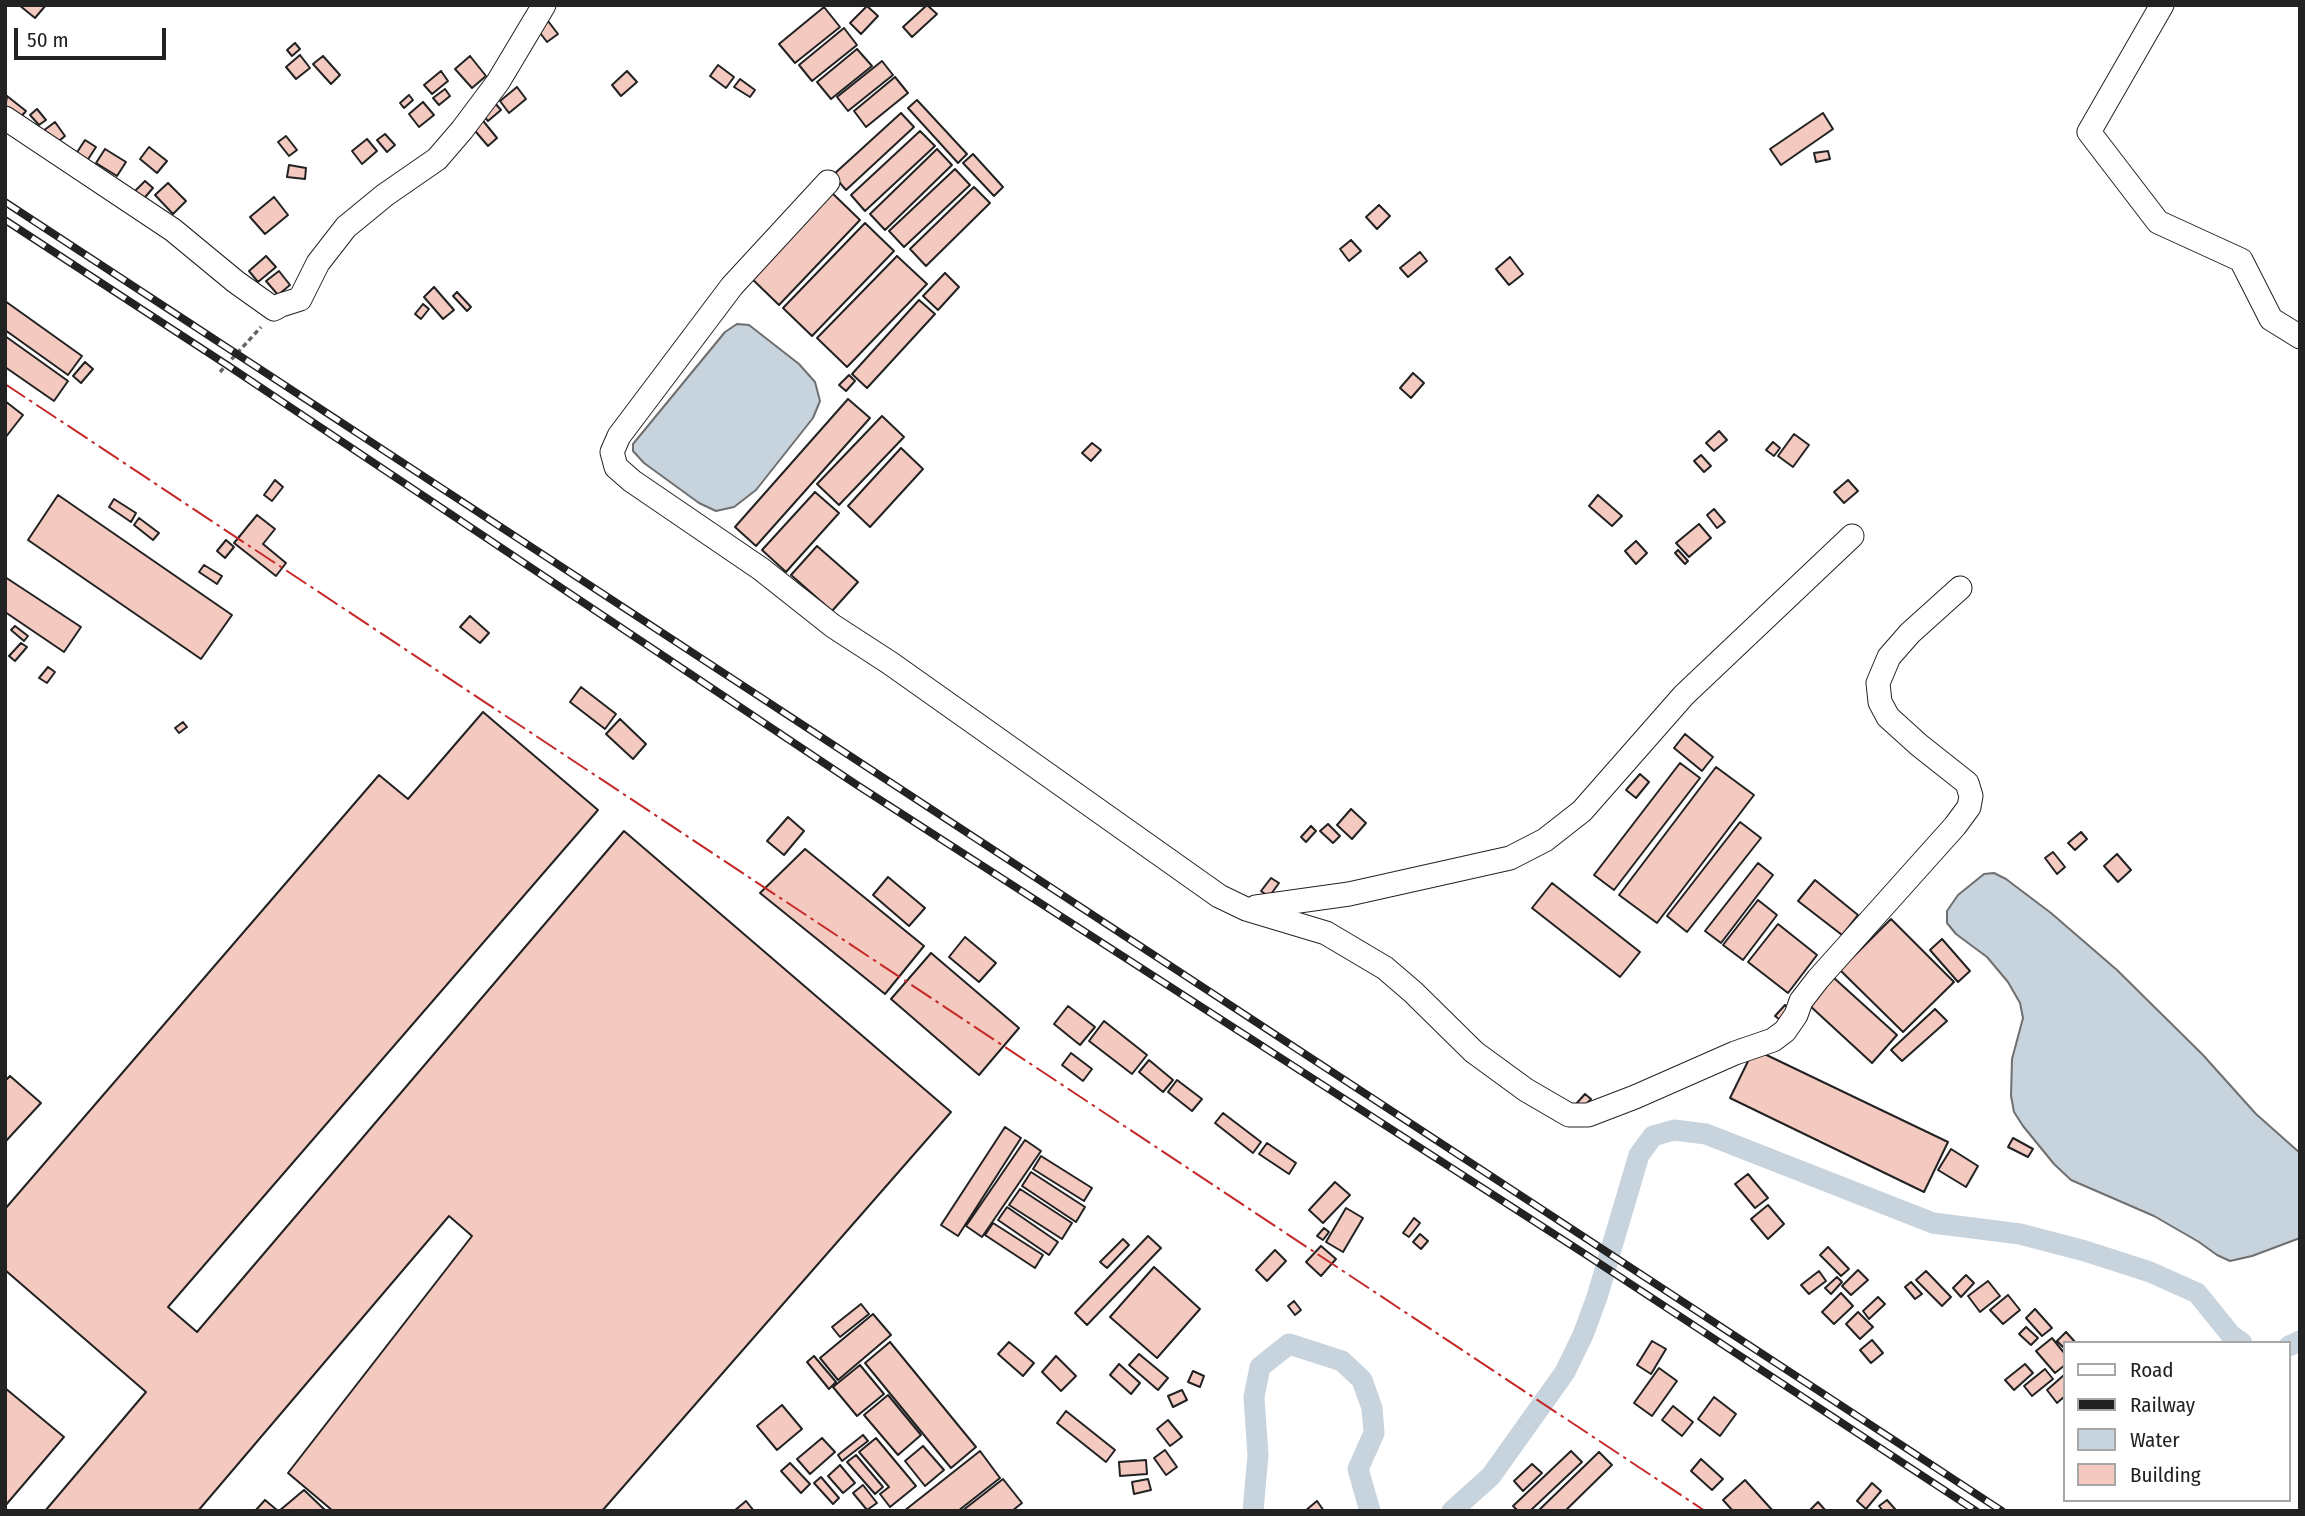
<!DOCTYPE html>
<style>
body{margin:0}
#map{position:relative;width:2305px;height:1516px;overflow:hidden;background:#fff;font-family:"Fira Sans Condensed",sans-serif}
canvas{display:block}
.frame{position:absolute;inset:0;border:7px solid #222;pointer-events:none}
.legend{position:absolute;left:2063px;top:1341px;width:228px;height:161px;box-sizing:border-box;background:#fff;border:2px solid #a7a7a7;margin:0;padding:9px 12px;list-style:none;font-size:21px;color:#222}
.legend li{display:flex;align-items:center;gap:14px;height:35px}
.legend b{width:35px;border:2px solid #a7a7a7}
.scale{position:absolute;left:14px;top:28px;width:152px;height:32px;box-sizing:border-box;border:4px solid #222;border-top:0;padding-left:9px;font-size:21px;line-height:24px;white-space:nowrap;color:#222;-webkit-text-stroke:5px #fff;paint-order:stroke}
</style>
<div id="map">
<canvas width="2305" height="1516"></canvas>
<div class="frame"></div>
<ul class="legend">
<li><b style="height:9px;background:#fff"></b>Road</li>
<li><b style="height:9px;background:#222"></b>Railway</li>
<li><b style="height:19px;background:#c7d3dd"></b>Water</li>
<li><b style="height:19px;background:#f3c9c0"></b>Building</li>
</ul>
<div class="scale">50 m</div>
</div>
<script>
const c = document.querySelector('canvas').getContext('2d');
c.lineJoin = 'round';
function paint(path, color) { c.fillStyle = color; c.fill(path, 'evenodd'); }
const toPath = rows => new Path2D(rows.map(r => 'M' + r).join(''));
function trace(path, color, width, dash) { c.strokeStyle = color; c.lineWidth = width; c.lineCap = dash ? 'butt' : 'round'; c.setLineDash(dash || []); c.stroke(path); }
const water = toPath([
 [737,324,749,325,799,364,815,382,820,401,813,418,756,490,734,507,716,511,699,503,644,463,633,451,633,444,725,332,737,324],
 [1994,873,2006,879,2051,913,2117,970,2203,1055,2256,1114,2300,1153,2300,1238,2252,1256,2230,1261,2217,1255,2199,1242,2154,1216,2071,1180,2054,1164,2023,1126,2014,1112,2011,1096,2012,1059,2023,1018,2020,1003,2008,982,1987,957,1956,934,1947,923,1947,911,1958,895,1984,874,1994,873]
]);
const canal = toPath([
 [2289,1346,2300,1341],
 [1253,1511,1258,1455,1254,1397,1260,1367,1289,1344,1342,1361,1362,1380,1372,1408,1374,1433,1358,1469,1370,1511],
 [1452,1511,1491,1476,1565,1372,1583,1335,1597,1297,1639,1155,1653,1136,1674,1130,1706,1134,1933,1223,2020,1234,2085,1251,2150,1272,2197,1293,2231,1335,2242,1343]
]);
const building = toPath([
 [19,5,46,5,35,18,19,5],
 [927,5,937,14,912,37,903,27,927,5],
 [867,6,878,16,861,34,850,23,867,6],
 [824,7,840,27,795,63,779,44,824,7],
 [548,21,558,34,547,42,537,29,548,21],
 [844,28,857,45,812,81,799,65,844,28],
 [295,43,300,49,292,56,287,50,295,43],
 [857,49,872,66,831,99,817,82,857,49],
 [300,55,310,68,296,79,286,67,300,55],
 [323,56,340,75,331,84,313,64,323,56],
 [470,56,486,76,472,88,455,69,470,56],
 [882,61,893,75,848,111,837,97,882,61],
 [718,65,734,77,726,88,710,76,718,65],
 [441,71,448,81,432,94,424,85,441,71],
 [627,71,637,82,621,96,612,85,627,71],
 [895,77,908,93,866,127,854,111,895,77],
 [740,79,755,90,750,97,734,87,740,79],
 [517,87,526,99,509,113,500,101,517,87],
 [445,89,450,96,439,105,433,98,445,89],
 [409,95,413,100,404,108,400,103,409,95],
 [7,96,26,111,19,119,5,109,7,96],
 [917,100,967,154,958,163,908,108,917,100],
 [423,102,434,115,419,127,409,114,423,102],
 [494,102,501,110,488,121,481,113,494,102],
 [37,109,46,120,39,125,30,115,37,109],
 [901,113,914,127,846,190,833,175,901,113],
 [1823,113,1833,129,1781,165,1770,149,1823,113],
 [480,117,497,138,488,146,470,125,480,117],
 [55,122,65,136,54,145,43,131,55,122],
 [920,131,935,146,865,211,851,195,920,131],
 [385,134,395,145,387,152,377,140,385,134],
 [286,136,297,150,289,156,278,142,286,136],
 [367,139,377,151,362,164,352,151,367,139],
 [85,140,96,147,85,164,74,157,85,140],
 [149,147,167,161,157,173,140,159,149,147],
 [105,149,126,162,117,176,96,163,105,149],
 [937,149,952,165,885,230,870,214,937,149],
 [1828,151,1830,159,1816,162,1814,153,1828,151],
 [973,154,1003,187,994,196,963,163,973,154],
 [289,165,306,168,305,179,287,177,289,165],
 [955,169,970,185,904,247,889,231,955,169],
 [145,181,153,188,140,203,131,195,145,181],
 [168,183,186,201,173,214,155,195,168,183],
 [974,187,990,203,926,266,910,249,974,187],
 [829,190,860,220,779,305,748,275,829,190],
 [274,197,288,215,265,234,250,217,274,197],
 [1379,205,1390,216,1377,229,1366,217,1379,205],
 [865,223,894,251,812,336,783,308,865,223],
 [1351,240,1361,251,1349,261,1340,249,1351,240],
 [1420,252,1427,261,1408,277,1400,268,1420,252],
 [266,256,276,267,258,282,249,271,266,256],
 [897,256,927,284,847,367,817,338,897,256],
 [1510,257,1523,274,1509,285,1496,269,1510,257],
 [279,271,290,285,278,295,266,281,279,271],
 [945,273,959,287,938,310,923,296,945,273],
 [434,287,454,310,443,319,424,297,434,287],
 [457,292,471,307,467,311,453,296,457,292],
 [919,300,935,314,867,388,852,374,919,300],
 [5,301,82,356,68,375,5,330,5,301],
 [423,304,429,309,421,319,415,314,423,304],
 [5,336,68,381,54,401,5,367,5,336],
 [85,362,93,369,81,383,73,376,85,362],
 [1413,373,1424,383,1411,398,1400,388,1413,373],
 [849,375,855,381,846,391,839,385,849,375],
 [848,399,870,418,756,546,735,527,848,399],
 [5,401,23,415,5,438,5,401],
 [882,416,904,437,839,505,817,484,882,416],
 [1719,431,1727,440,1714,451,1706,443,1719,431],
 [1794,434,1809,445,1793,467,1778,456,1794,434],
 [1773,442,1780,448,1774,456,1766,450,1773,442],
 [1092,443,1101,450,1091,461,1082,453,1092,443],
 [901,448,923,469,870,527,848,506,901,448],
 [1701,455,1711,466,1704,472,1694,461,1701,455],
 [275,480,283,487,272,501,264,495,275,480],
 [1848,480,1858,491,1844,503,1834,492,1848,480],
 [815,492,839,513,786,572,762,550,815,492],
 [58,495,232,615,201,659,28,540,58,495],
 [1598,495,1622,516,1612,526,1589,506,1598,495],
 [114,499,136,513,131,522,109,507,114,499],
 [1714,509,1725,522,1717,528,1707,515,1714,509],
 [257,515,275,529,263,544,286,563,276,576,234,543,257,515],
 [139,518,159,533,153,540,134,525,139,518],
 [1699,524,1711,538,1689,557,1676,543,1699,524],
 [226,540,234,547,225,558,217,551,226,540],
 [1636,541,1647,553,1636,564,1625,551,1636,541],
 [817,546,858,582,832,611,791,575,817,546],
 [1678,550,1688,561,1685,564,1675,553,1678,550],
 [204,565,222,576,217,584,199,572,204,565],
 [5,577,81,627,64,652,5,612,5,577],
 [470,616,489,633,480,643,460,627,470,616],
 [15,626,28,636,24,641,11,630,15,626],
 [21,643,27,647,15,661,9,656,21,643],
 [48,667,55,672,47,683,39,678,48,667],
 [581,687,616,714,605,729,570,702,581,687],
 [483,712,598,810,168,1307,197,1332,624,831,951,1112,602,1511,333,1511,288,1473,472,1236,449,1216,198,1511,45,1511,146,1392,5,1270,5,1209,379,775,408,799,483,712],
 [620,719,646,744,633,759,606,734,620,719],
 [183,722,187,727,179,733,175,728,183,722],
 [1685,734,1713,757,1702,771,1674,748,1685,734],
 [1680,763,1700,778,1614,890,1594,875,1680,763],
 [1716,767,1754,795,1657,923,1619,895,1716,767],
 [1640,774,1649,782,1636,798,1626,790,1640,774],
 [1351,809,1366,823,1352,839,1337,825,1351,809],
 [788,817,804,831,784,855,767,841,788,817],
 [1740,822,1761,838,1687,932,1667,916,1740,822],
 [1328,824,1340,836,1333,843,1320,831,1328,824],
 [1311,826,1316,831,1306,842,1301,837,1311,826],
 [2081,832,2087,839,2075,850,2068,843,2081,832],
 [805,849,924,946,885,994,760,893,805,849],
 [2053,852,2065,867,2057,874,2045,858,2053,852],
 [2117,854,2131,870,2118,882,2104,866,2117,854],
 [1758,863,1773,875,1721,943,1705,931,1758,863],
 [888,877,925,908,909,926,873,895,888,877],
 [1271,878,1279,883,1269,897,1261,891,1271,878],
 [1815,880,1858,915,1842,935,1798,901,1815,880],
 [1552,883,1640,952,1620,977,1532,908,1552,883],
 [1758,900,1777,915,1743,960,1723,945,1758,900],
 [1891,919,1954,982,1903,1032,1840,970,1891,919],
 [1778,924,1817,955,1788,993,1748,962,1778,924],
 [965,937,996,963,979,982,949,957,965,937],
 [1942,939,1970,971,1958,982,1930,950,1942,939],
 [931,953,1019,1028,979,1075,891,999,931,953],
 [1834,978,1897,1035,1872,1063,1809,1005,1834,978],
 [1785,1005,1792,1012,1783,1022,1775,1016,1785,1005],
 [1068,1006,1095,1027,1080,1045,1054,1024,1068,1006],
 [1935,1009,1947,1021,1902,1061,1891,1050,1935,1009],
 [1104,1021,1147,1055,1132,1074,1089,1041,1104,1021],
 [1754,1049,1948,1142,1924,1192,1730,1098,1754,1049],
 [1071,1053,1092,1069,1083,1081,1062,1065,1071,1053],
 [1149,1060,1173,1080,1163,1092,1139,1072,1149,1060],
 [10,1076,41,1103,5,1142,5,1081,10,1076],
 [1177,1080,1202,1099,1192,1111,1168,1092,1177,1080],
 [1585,1094,1591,1099,1582,1109,1576,1104,1585,1094],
 [1223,1113,1261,1142,1253,1153,1215,1123,1223,1113],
 [1005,1127,1021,1138,958,1236,941,1225,1005,1127],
 [2013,1138,2033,1149,2028,1157,2008,1147,2013,1138],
 [1025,1140,1041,1151,982,1237,966,1226,1025,1140],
 [1267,1143,1296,1163,1289,1174,1259,1154,1267,1143],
 [1951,1149,1978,1166,1966,1187,1938,1170,1951,1149],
 [1041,1156,1092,1188,1084,1201,1033,1169,1041,1156],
 [1031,1172,1085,1207,1076,1222,1022,1186,1031,1172],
 [1748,1174,1768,1198,1755,1208,1735,1184,1748,1174],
 [1335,1182,1350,1195,1323,1223,1309,1210,1335,1182],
 [1020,1189,1072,1223,1062,1239,1009,1205,1020,1189],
 [1768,1205,1784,1224,1768,1239,1751,1219,1768,1205],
 [1007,1207,1058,1242,1049,1255,998,1220,1007,1207],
 [1346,1208,1363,1218,1343,1252,1326,1242,1346,1208],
 [1414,1218,1420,1223,1409,1237,1403,1233,1414,1218],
 [993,1223,1043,1255,1035,1268,985,1235,993,1223],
 [1324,1228,1329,1232,1323,1240,1317,1236,1324,1228],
 [1420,1234,1428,1241,1421,1249,1413,1242,1420,1234],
 [1148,1236,1161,1248,1087,1325,1075,1313,1148,1236],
 [1123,1239,1129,1245,1107,1268,1100,1262,1123,1239],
 [1321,1246,1336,1259,1321,1276,1306,1262,1321,1246],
 [1828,1247,1849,1269,1841,1276,1820,1255,1828,1247],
 [1275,1250,1286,1261,1267,1281,1256,1270,1275,1250],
 [1154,1267,1200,1309,1157,1358,1110,1317,1154,1267],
 [1858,1270,1868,1280,1851,1295,1842,1286,1858,1270],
 [1819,1271,1826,1281,1809,1294,1801,1285,1819,1271],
 [1926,1271,1951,1297,1942,1306,1916,1280,1926,1271],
 [1966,1275,1974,1283,1961,1297,1953,1288,1966,1275],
 [1837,1277,1842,1282,1831,1294,1825,1288,1837,1277],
 [1988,1281,2000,1296,1980,1312,1968,1296,1988,1281],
 [1911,1282,1922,1294,1915,1299,1905,1287,1911,1282],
 [1841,1293,1853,1306,1834,1324,1822,1312,1841,1293],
 [2008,1295,2020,1310,2003,1324,1990,1310,2008,1295],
 [1878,1297,1885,1304,1869,1319,1863,1311,1878,1297],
 [1294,1301,1301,1310,1295,1315,1288,1306,1294,1301],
 [861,1304,869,1314,840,1337,832,1327,861,1304],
 [2035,1309,2052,1328,2042,1336,2026,1318,2035,1309],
 [1858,1312,1873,1327,1860,1339,1846,1324,1858,1312],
 [873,1314,891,1335,838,1380,820,1358,873,1314],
 [2026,1327,2038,1338,2031,1345,2019,1334,2026,1327],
 [2066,1332,2076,1343,2065,1343,2065,1349,2057,1341,2066,1332],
 [2052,1338,2065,1354,2065,1365,2055,1373,2036,1351,2052,1338],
 [1872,1340,1883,1353,1871,1363,1860,1350,1872,1340],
 [1652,1341,1666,1349,1651,1374,1637,1365,1652,1341],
 [890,1342,976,1447,951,1468,865,1363,890,1342],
 [1009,1342,1034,1363,1023,1376,998,1354,1009,1342],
 [1139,1354,1168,1378,1158,1390,1129,1365,1139,1354],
 [814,1356,836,1382,829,1389,807,1362,814,1356],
 [1056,1356,1076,1376,1061,1391,1042,1372,1056,1356],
 [1119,1364,1140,1383,1131,1394,1110,1375,1119,1364],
 [2025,1364,2033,1373,2014,1390,2005,1380,2025,1364],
 [860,1365,884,1394,857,1416,833,1387,860,1365],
 [1659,1368,1677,1381,1652,1416,1634,1403,1659,1368],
 [2045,1369,2053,1379,2032,1396,2024,1386,2045,1369],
 [1193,1371,1204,1376,1200,1387,1188,1382,1193,1371],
 [2064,1375,2065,1396,2057,1403,2047,1390,2064,1375],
 [5,1388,64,1437,5,1506,5,1388],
 [1182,1390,1187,1400,1173,1407,1168,1396,1182,1390],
 [888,1395,921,1435,898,1455,864,1415,888,1395],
 [1714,1397,1736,1414,1720,1436,1698,1419,1714,1397],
 [782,1405,802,1429,777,1450,757,1426,782,1405],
 [1673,1406,1693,1422,1682,1436,1662,1420,1673,1406],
 [1066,1411,1115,1450,1106,1462,1057,1423,1066,1411],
 [1168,1420,1182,1437,1170,1446,1157,1429,1168,1420],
 [863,1435,868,1441,842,1461,838,1455,863,1435],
 [822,1438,835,1452,810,1474,797,1459,822,1438],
 [876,1438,916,1486,890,1507,880,1494,889,1487,859,1452,876,1438],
 [923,1446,944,1470,925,1486,905,1461,923,1446],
 [1165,1450,1177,1467,1166,1475,1154,1458,1165,1450],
 [980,1451,1000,1478,958,1511,904,1511,980,1451],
 [1571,1451,1582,1462,1530,1511,1518,1511,1513,1506,1571,1451],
 [1599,1452,1612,1465,1565,1511,1538,1511,1599,1452],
 [856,1455,883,1487,875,1494,847,1462,856,1455],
 [1701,1459,1723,1479,1712,1490,1691,1471,1701,1459],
 [1146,1460,1147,1474,1120,1476,1119,1462,1146,1460],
 [790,1463,810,1484,801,1493,781,1471,790,1463],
 [1532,1464,1542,1473,1523,1491,1514,1481,1532,1464],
 [840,1465,855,1483,843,1493,828,1476,840,1465],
 [821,1477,839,1498,833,1504,814,1483,821,1477],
 [1003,1479,1022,1503,1012,1511,962,1511,1003,1479],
 [1148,1479,1151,1490,1134,1494,1132,1482,1148,1479],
 [1745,1480,1773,1511,1733,1511,1723,1500,1745,1480],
 [1872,1483,1881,1491,1866,1509,1857,1501,1872,1483],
 [863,1485,877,1503,867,1510,853,1493,863,1485],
 [304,1490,326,1511,279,1511,304,1490],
 [265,1500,278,1511,255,1511,265,1500],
 [1887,1500,1895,1509,1893,1511,1883,1511,1879,1506,1887,1500],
 [746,1501,754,1511,734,1511,746,1501],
 [1317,1501,1324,1511,1305,1511,1317,1501],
 [1818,1502,1826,1511,1809,1511,1818,1502]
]);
const path = toPath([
 [220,372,261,327]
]);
const minor = toPath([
 [2162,5,2089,132,2158,222,2241,260,2271,319,2300,337],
 [5,118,173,230,236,282,274,309,281,305,300,299,318,263,346,227,385,195,437,159,462,130,498,82,544,5],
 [828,182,732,286,619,436,612,452,616,467,632,481,761,569,833,626,890,663,1219,896,1246,909,1326,933,1385,968,1413,992,1474,1052,1526,1090,1569,1115,1588,1115,1635,1097,1735,1053,1773,1040,1785,1031,1796,1015,1801,1001,1818,979,1955,826,1969,807,1971,796,1967,783,1919,745,1888,717,1880,702,1878,683,1889,657,1910,633,1960,588],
 [1256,907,1349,894,1510,858,1545,840,1582,811,1684,695,1852,536]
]);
const rail = toPath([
 [5,202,2002,1511],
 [5,220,227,365,857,785,1585,1254,1976,1511]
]);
const power = toPath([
 [5,384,1705,1511]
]);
paint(water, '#c7d3dd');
trace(water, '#6f6f6f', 2);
trace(canal, '#c7d3dd', 21);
paint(building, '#f3c9c0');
trace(building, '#222', 2);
trace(minor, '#222', 25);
trace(path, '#646464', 3.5, [5, 3.5]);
trace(minor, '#fff', 23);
trace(rail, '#222', 8);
trace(rail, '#fff', 5, [16]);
trace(power, '#c62828', 2, [24, 5, 3.5, 5]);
</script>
